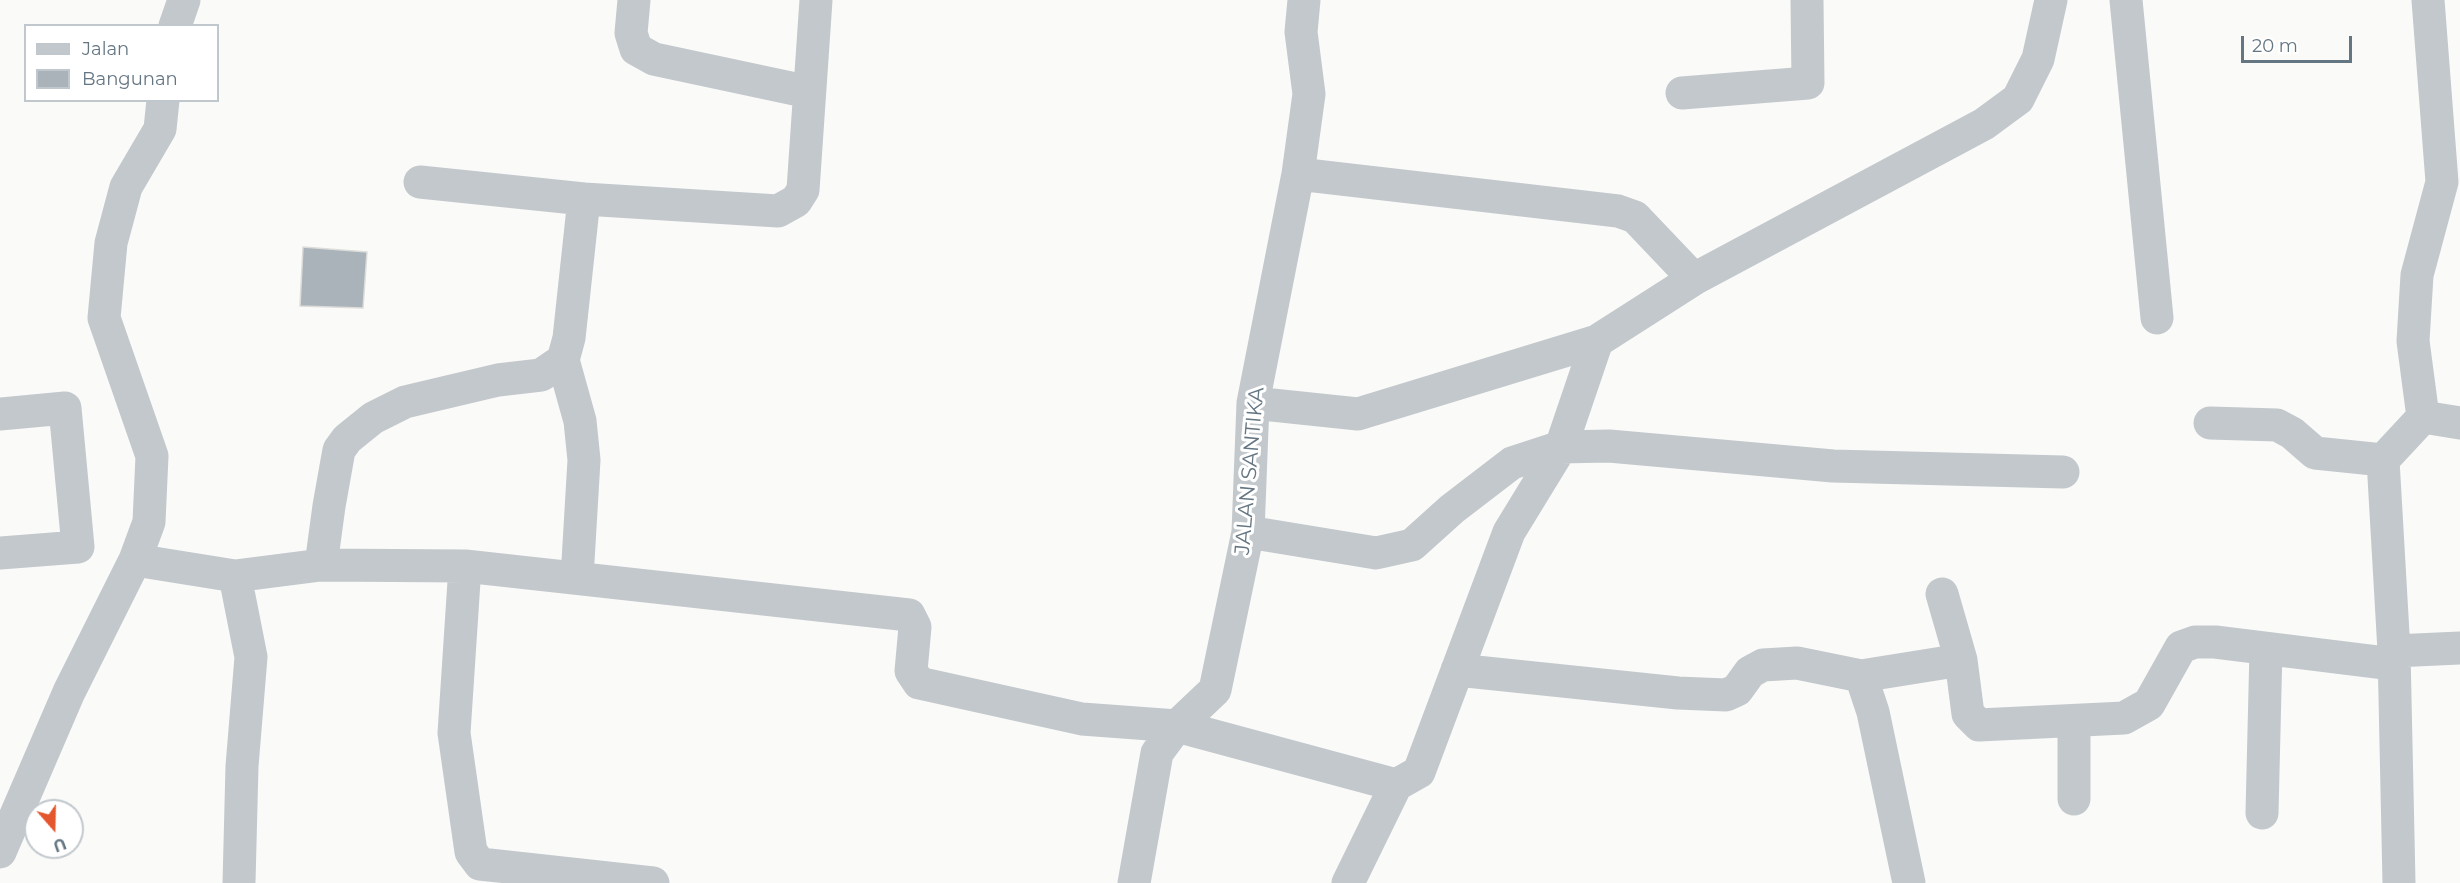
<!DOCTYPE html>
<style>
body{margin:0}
#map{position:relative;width:2460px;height:883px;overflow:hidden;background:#fafaf8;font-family:Montserrat,sans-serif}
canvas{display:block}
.legend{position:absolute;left:24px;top:24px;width:195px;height:78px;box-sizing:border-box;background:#fff;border:2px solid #c1c8cd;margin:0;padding:8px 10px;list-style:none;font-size:18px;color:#657683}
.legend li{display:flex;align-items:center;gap:12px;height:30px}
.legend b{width:30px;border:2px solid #c1c8cd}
.north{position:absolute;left:24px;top:799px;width:60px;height:60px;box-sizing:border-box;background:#fff;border:2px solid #c1c8cd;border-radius:50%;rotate:160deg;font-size:16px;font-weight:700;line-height:24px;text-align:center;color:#657683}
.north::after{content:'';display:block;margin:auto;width:21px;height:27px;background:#e4572e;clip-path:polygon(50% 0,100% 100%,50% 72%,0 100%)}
.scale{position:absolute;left:2241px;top:36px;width:111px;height:27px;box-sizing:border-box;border:3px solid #657683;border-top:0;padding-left:8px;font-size:18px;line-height:21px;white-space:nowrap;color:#657683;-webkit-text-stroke:4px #fff;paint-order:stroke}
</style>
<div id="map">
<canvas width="2460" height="883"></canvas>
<ul class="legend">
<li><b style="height:8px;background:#c3c8cc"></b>Jalan</li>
<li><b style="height:16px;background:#aab3b9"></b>Bangunan</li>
</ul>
<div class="north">U</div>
<div class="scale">20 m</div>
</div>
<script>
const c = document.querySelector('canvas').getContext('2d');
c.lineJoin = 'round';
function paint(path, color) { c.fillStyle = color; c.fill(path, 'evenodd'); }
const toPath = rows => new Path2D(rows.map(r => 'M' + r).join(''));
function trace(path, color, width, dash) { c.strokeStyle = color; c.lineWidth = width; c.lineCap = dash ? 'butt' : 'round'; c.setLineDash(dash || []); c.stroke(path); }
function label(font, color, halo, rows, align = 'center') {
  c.font = font + ' Montserrat,sans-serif'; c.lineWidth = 6; c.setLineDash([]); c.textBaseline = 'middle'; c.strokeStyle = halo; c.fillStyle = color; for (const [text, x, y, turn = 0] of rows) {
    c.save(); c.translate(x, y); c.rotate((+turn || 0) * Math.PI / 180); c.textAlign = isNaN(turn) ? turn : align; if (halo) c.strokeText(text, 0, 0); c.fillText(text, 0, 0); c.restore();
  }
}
const building = toPath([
 [303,247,367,252,363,308,300,306,303,247]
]);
const minor = toPath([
 [634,0,631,33,636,49,654,59,809,92],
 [2126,0,2157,318],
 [175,26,184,0],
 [1682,93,1808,83,1807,0],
 [1298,174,1618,211,1635,217,1694,279],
 [420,182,584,199,778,211,796,201,803,190,816,0],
 [1253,403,1358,414,1597,341,1694,279,1984,124,2018,99,2038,59,2051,0],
 [0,414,65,408,78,547,0,553],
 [2423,417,2413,341,2417,275,2442,182,2428,0],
 [2423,417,2460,423],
 [2210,423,2277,425,2292,433,2315,453,2383,460,2423,417],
 [2383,460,2394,651,2460,648],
 [1248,532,1376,553,1412,545,1452,509,1512,463,1561,447,1609,446,1833,466,2063,472],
 [135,560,235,576,321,565,465,566,909,615,915,627,911,671,919,683,1082,719,1177,726,1396,785,1419,772,1509,532,1561,447,1597,341],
 [321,565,329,506,339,450,347,439,373,418,405,402,498,380,541,375,563,360],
 [465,566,454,733,471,852,480,864,653,883],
 [235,576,251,657,242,766,239,883],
 [577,578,584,460,580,421,563,360,569,338,584,199],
 [1942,594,1961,660,1968,714,1979,725,2124,718,2149,704,2181,647,2195,642,2215,642,2393,664],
 [2394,651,2399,883],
 [1457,670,1678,693,1726,695,1737,690,1750,672,1763,665,1797,663,1861,676,1961,660],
 [1861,676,1873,712,1909,883],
 [2074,799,2074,721],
 [2262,813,2266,649],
 [0,852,69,692,135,560,149,522,152,456,104,318,111,243,126,187,160,129,163,100],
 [1134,883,1157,753,1177,726,1215,690,1248,532,1253,403,1298,174,1309,94,1301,32,1304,0],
 [1348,883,1396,785]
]);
const streetNames = [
 ["JALAN SANTIKA",1250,471,-85]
];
paint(building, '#aab3b9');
trace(building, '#dcdcda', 1.5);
trace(minor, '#c3c8cc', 33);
label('21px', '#657683', '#fff', streetNames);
</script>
